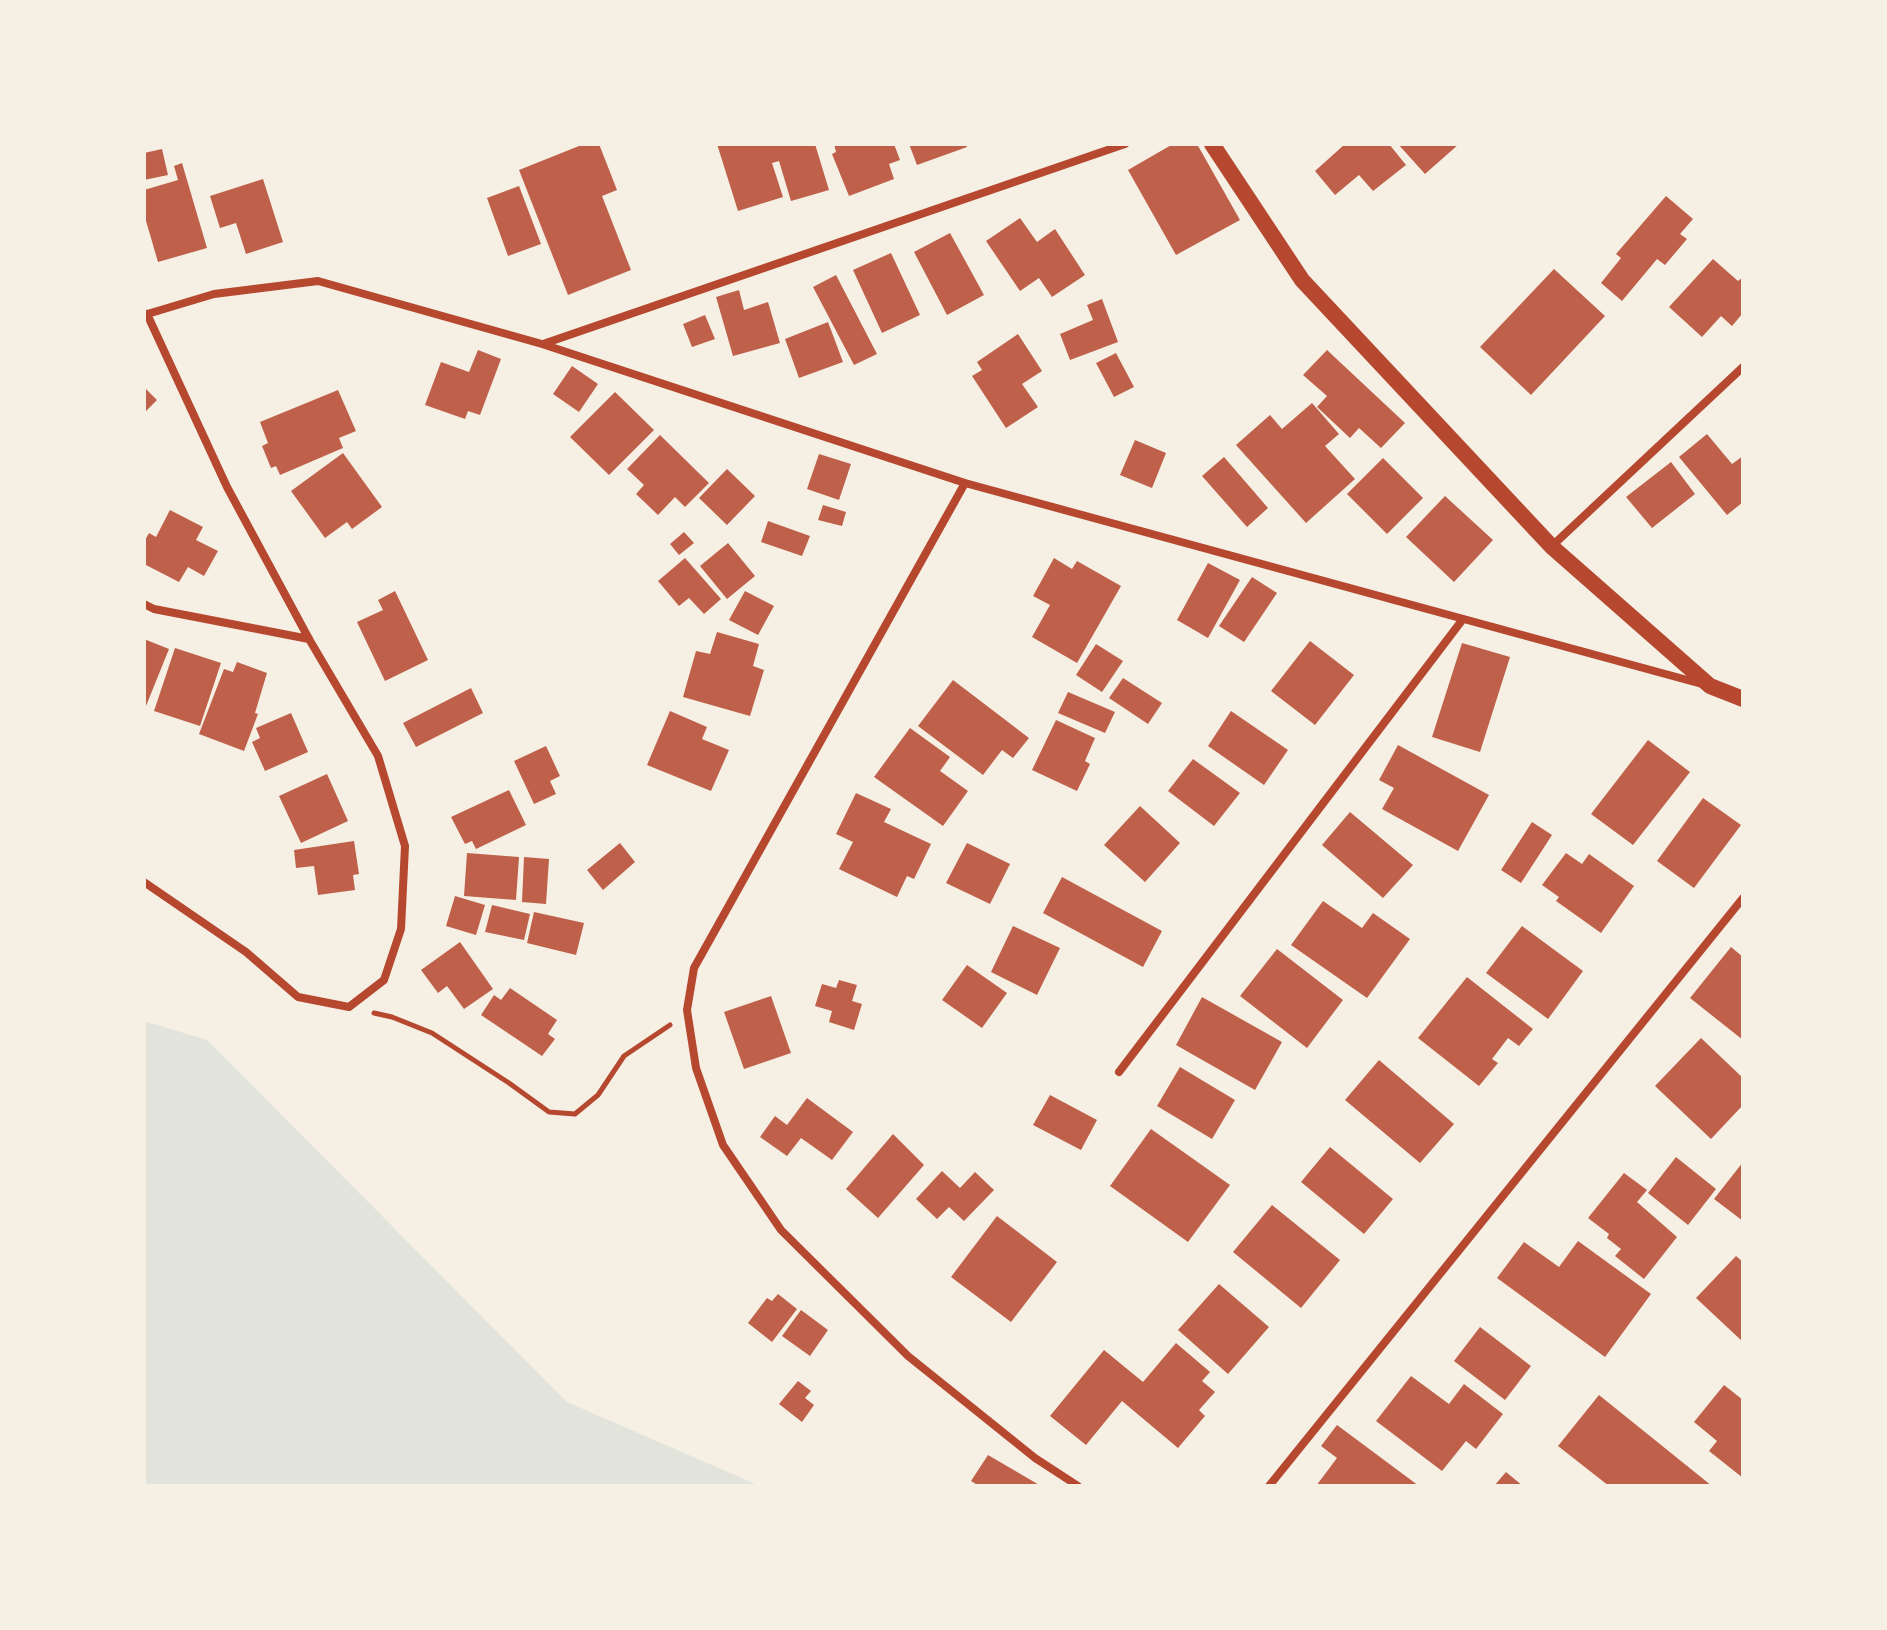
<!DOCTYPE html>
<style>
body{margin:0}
#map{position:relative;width:1887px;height:1630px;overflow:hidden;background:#f6efe4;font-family:"Public Sans",sans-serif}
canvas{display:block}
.frame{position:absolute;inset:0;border:146px solid #f6efe4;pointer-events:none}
</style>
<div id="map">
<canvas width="1887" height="1630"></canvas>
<div class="frame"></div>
</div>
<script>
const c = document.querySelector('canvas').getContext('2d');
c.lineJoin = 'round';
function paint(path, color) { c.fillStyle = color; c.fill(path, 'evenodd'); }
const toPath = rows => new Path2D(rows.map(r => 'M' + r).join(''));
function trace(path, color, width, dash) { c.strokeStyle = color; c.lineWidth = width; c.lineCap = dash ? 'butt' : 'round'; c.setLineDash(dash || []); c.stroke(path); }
const green = toPath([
 [144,1021,207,1040,567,1402,760,1486,144,1486]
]);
const building = toPath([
 [584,144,599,144,617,190,602,196,631,270,568,295,519,170],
 [717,144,815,144,829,190,791,201,779,161,772,163,783,197,738,211],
 [834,144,894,144,900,160,889,164,894,179,849,196,832,154,836,152],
 [909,144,966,144,967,147,917,165],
 [1173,144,1197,144,1240,220,1176,255,1128,170],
 [1345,144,1389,144,1406,165,1373,191,1359,175,1335,195,1315,171],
 [1398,144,1459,144,1425,174],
 [162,149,168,175,144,180,144,153],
 [182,163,207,248,158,262,144,214,144,190,178,180,174,166],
 [263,179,283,242,246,254,236,223,220,228,210,196],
 [519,186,541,244,508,256,487,198],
 [1666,196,1693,219,1680,234,1687,239,1665,265,1657,259,1622,301,1601,283,1621,258,1616,254],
 [1020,218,1037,242,1055,229,1085,275,1052,297,1039,278,1020,291,986,241],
 [950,233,984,295,947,315,914,252],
 [891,253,920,315,882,333,853,270],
 [1713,259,1738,281,1743,277,1743,313,1732,326,1721,316,1702,337,1669,307],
 [1554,269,1605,316,1531,395,1480,347],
 [836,275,877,354,854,365,813,287],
 [739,290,744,310,768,302,780,343,733,356,716,297],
 [1102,299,1118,342,1070,360,1060,334,1093,320,1087,305],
 [705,315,715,339,692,347,683,324],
 [828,322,843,362,799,378,785,339],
 [1018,334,1042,371,1022,384,1038,407,1006,428,972,376,982,370,977,362],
 [478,350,501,359,480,415,468,411,465,419,425,405,441,362,469,372],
 [1327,350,1405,423,1381,448,1359,428,1350,438,1317,407,1327,396,1303,375],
 [1116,353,1134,387,1114,397,1096,363],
 [572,366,598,384,579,412,553,394],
 [144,387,157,400,144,413],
 [338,390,356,431,339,438,343,448,280,475,276,466,271,468,262,446,268,443,260,422],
 [615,392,654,430,609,475,570,437],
 [1312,403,1339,434,1325,446,1355,479,1306,523,1236,445,1270,415,1282,429],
 [1707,434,1732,464,1743,456,1743,502,1727,515,1679,457],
 [660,435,709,483,685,507,675,497,658,515,636,494,644,485,627,469],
 [1135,440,1166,453,1152,488,1120,475],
 [343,453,382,507,352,529,347,522,325,538,291,491],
 [819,454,851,464,839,500,807,489],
 [1224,457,1268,508,1247,527,1202,476],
 [1383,458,1423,498,1387,534,1347,494],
 [1671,462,1695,494,1652,528,1626,497],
 [727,469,755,496,727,525,699,498],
 [1445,496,1493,540,1454,582,1406,537],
 [823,505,846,512,842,526,818,520],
 [170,510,203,527,196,540,218,551,204,576,188,567,179,582,144,564,144,542,149,533,156,537],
 [768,521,810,536,802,556,761,542],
 [684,532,694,543,679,555,670,544],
 [728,543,755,576,727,599,700,566],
 [685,558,721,599,704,614,689,598,679,606,658,581],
 [1054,558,1072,569,1077,561,1121,586,1077,663,1032,637,1050,605,1033,596],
 [1208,563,1240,580,1208,638,1177,620],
 [1252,577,1277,593,1244,642,1219,626],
 [395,591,428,660,385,681,357,622,383,610,378,600],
 [745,591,774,606,758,635,729,620],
 [717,632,759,644,753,666,764,670,750,716,683,697,696,651,710,654],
 [144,639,169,649,144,711],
 [1310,641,1354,675,1315,725,1271,691],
 [1462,643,1510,657,1480,752,1432,737],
 [1096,644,1123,661,1102,692,1076,675],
 [175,648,221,663,200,726,154,711],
 [237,662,267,673,255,713,258,714,244,751,199,734,224,669,233,672],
 [1123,678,1162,703,1148,724,1109,698],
 [953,680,1029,738,1013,758,1002,750,983,775,918,726],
 [471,688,483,713,416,747,403,723],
 [1068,692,1115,712,1105,733,1058,713],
 [670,711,707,727,702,739,729,750,711,791,647,765],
 [1231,711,1288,750,1264,785,1208,746],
 [291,713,308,752,265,771,252,742,260,738,256,728],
 [1056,720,1095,738,1085,761,1090,764,1077,791,1032,770],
 [910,728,950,757,940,771,968,791,943,826,874,777],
 [1648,740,1690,772,1633,845,1591,814],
 [1398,745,1489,795,1458,851,1382,809,1394,788,1379,780],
 [546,746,560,776,550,781,556,794,534,804,514,761],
 [1193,759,1240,793,1214,826,1168,791],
 [327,774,348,821,301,843,279,796],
 [509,790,526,825,476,849,472,841,465,844,451,817],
 [856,793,891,809,884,822,931,844,914,879,907,876,897,897,839,869,853,842,836,834],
 [1703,798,1741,825,1694,888,1657,861],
 [1140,806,1180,843,1145,882,1104,845],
 [1350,812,1413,865,1383,898,1322,845],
 [1532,822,1552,835,1521,883,1501,870],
 [354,841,359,874,353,875,355,890,318,895,314,866,296,868,294,850],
 [620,843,635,862,603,890,587,870],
 [967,843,1010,864,990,904,946,883],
 [467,853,519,857,516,900,464,896],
 [1566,853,1582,864,1589,854,1634,886,1601,933,1556,901,1559,897,1542,885],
 [524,857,549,859,546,904,522,902],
 [1062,877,1162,931,1143,967,1043,913],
 [455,896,485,905,476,935,446,926],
 [1323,901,1362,928,1373,913,1410,939,1367,998,1291,945],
 [492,905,530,914,524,940,485,932],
 [534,912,584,923,576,955,527,943],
 [1013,926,1060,948,1037,995,991,972],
 [1522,926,1583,971,1548,1019,1486,973],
 [460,942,493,989,464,1009,447,986,438,993,421,970],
 [1731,947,1743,957,1743,1040,1690,998],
 [1277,949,1343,1000,1307,1048,1240,996],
 [967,965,1007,993,982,1028,942,1000],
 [1467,977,1533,1029,1519,1046,1508,1038,1492,1059,1498,1063,1479,1086,1418,1038],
 [839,980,857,985,852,1001,862,1004,854,1030,829,1022,832,1011,815,1006,822,984,836,988],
 [510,988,557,1020,548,1034,555,1039,542,1056,481,1015,494,995,501,1000],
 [771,996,791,1053,744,1069,724,1012],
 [1202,997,1282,1042,1255,1090,1176,1045],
 [1701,1038,1743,1078,1743,1105,1711,1139,1655,1086],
 [1379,1060,1454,1124,1420,1163,1345,1100],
 [1180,1067,1235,1100,1212,1139,1157,1106],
 [1050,1095,1097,1120,1081,1150,1033,1125],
 [807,1098,853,1132,832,1160,801,1138,787,1156,760,1137,775,1116,787,1125],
 [1151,1129,1230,1185,1188,1242,1110,1186],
 [893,1134,924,1165,878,1218,846,1189],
 [1330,1147,1393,1199,1364,1234,1301,1182],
 [1676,1157,1716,1189,1688,1225,1648,1193],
 [1743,1162,1743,1221,1714,1199],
 [942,1171,960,1188,975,1172,994,1190,964,1221,949,1207,937,1219,916,1199],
 [1624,1173,1647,1190,1637,1202,1677,1237,1644,1279,1615,1256,1621,1249,1607,1238,1609,1234,1588,1218],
 [1272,1205,1340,1260,1301,1308,1233,1252],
 [997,1216,1057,1262,1011,1322,951,1277],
 [1578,1241,1651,1294,1605,1357,1497,1278,1524,1242,1559,1267],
 [1736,1256,1743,1262,1743,1342,1696,1298],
 [1219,1284,1269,1327,1228,1374,1178,1330],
 [778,1294,797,1309,772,1342,748,1323,767,1298,772,1301],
 [801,1310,828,1330,810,1356,782,1336],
 [1480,1327,1531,1366,1505,1400,1454,1361],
 [1176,1343,1210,1372,1202,1381,1215,1392,1199,1410,1205,1416,1178,1448,1122,1401,1086,1445,1050,1416,1104,1350,1143,1382],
 [1411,1376,1449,1404,1464,1384,1503,1414,1476,1449,1466,1441,1442,1471,1376,1421],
 [798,1381,811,1391,805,1398,814,1405,802,1422,779,1404],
 [1724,1385,1743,1400,1743,1478,1709,1451,1717,1441,1694,1422],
 [1599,1395,1712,1486,1609,1486,1558,1446],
 [1337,1425,1419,1486,1316,1486,1337,1458,1321,1446],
 [988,1455,1041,1486,979,1486,971,1481],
 [1506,1472,1523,1486,1494,1486]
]);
const path = toPath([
 [374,1013,392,1017,432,1033,509,1083,549,1112,575,1114,598,1095,624,1056,670,1025]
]);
const minor = toPath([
 [144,315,214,294,318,281,542,344,965,483,1702,684],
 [543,344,1125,144],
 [965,483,694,968,687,1010,696,1068,723,1145,781,1230,908,1356,1035,1458,1078,1486],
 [1552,546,1743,367],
 [144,604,154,609,309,639],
 [144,882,246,952,298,997,349,1007,384,980,401,929,405,846,378,756,309,639,227,487,147,314],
 [1119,1072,1463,619],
 [1269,1486,1743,898]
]);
const secondary = toPath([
 [1212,144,1302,280,1552,547,1710,686,1743,699]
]);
paint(green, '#e2e4dc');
paint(building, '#bf614a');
trace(path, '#b5482f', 5);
trace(minor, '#b5482f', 8);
trace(secondary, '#b5482f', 16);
</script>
